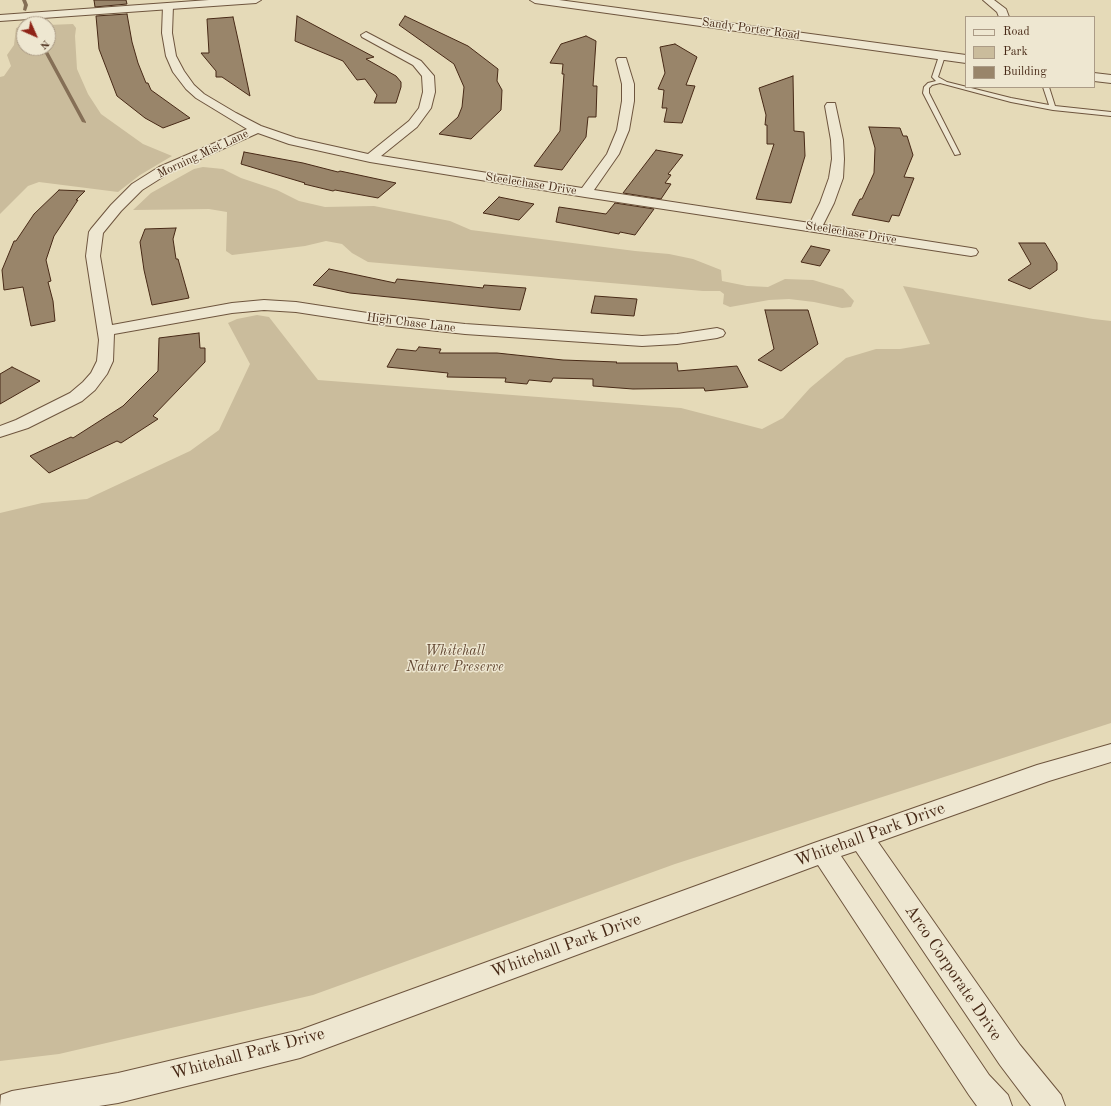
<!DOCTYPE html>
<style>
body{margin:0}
#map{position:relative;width:1111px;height:1106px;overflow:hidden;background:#e5dab8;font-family:"Old Standard TT",serif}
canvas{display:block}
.legend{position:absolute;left:965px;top:16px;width:130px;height:72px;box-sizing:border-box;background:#eee7d1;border:1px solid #ab9b86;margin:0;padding:5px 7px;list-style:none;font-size:12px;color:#472916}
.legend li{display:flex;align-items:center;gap:8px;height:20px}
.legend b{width:20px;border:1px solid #ab9b86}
.north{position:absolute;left:16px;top:16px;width:40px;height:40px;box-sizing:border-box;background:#eee7d1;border:1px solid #ab9b86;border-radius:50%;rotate:135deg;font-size:11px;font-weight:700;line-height:16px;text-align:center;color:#472916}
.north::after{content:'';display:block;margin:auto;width:14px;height:18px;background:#8f2418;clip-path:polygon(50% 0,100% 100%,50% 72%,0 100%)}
</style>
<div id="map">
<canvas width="1111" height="1106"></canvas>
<ul class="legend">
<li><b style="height:5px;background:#eee7d1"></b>Road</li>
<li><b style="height:11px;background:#cabc9c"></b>Park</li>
<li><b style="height:11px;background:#99856a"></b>Building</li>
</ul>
<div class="north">N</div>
</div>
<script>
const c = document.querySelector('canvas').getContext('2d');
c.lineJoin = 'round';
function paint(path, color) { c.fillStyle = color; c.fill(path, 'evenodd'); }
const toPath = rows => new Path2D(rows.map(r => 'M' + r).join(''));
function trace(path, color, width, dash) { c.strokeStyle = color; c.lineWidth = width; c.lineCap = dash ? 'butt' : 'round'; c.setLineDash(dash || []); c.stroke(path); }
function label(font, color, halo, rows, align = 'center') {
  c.font = font + ' "Old Standard TT",serif'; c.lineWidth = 3; c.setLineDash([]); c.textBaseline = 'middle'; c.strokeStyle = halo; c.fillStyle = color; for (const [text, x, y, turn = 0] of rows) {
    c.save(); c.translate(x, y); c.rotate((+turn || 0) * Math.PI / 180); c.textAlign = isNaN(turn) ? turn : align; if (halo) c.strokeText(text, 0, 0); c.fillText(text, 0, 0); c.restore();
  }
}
const green = toPath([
 [73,24,76,28,75,36,77,69,88,94,101,114,143,144,172,156,140,175,118,192,39,182,28,186,0,214,0,77,4,76,11,66,7,55,14,45,16,28,24,26,24,48,48,48,48,25],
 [203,167,223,169,241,178,277,190,299,201,325,207,374,206,450,221,471,230,635,251,669,254,693,259,721,270,722,281,747,286,768,287,785,279,813,280,843,289,854,301,851,307,842,308,814,302,789,299,769,300,730,307,723,304,724,294,720,291,703,291,368,262,352,253,342,244,326,241,305,246,232,255,226,251,227,212,209,209,133,210,151,193,194,169],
 [903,286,1093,319,1111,321,1111,723,675,864,313,995,59,1054,0,1061,0,513,42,503,87,499,190,451,219,430,250,364,228,323,237,319,257,315,269,317,318,380,681,408,762,429,783,418,810,388,846,358,876,349,900,349,930,344]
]);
const stream = toPath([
 [22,0,26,0,28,5,26,11,23,10,24,5,22,0],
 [28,21,29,21,31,24,27,24,26,22,28,21],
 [42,48,46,48,86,122,86,123,82,122,42,48]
]);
const building = toPath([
 [94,0,126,0,127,4,95,7,94,0],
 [127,14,132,42,138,63,146,83,148,83,151,90,190,118,163,128,145,118,117,96,99,49,96,16,127,14],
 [297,16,374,57,366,59,396,76,401,82,401,87,396,103,374,103,377,95,365,79,357,80,343,61,295,41,297,16],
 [405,16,468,46,498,69,497,81,502,90,501,110,471,139,439,134,458,117,462,107,464,87,454,64,399,25,405,16],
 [233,17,239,44,250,96,222,77,216,77,216,71,201,53,209,53,207,19,233,17],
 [586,36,596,41,593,86,597,86,596,117,588,117,586,137,562,170,534,166,560,131,564,74,562,74,563,64,550,63,561,44,586,36],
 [675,44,697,57,686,85,695,86,682,123,664,122,667,108,662,108,664,90,658,89,665,73,660,47,675,44],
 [793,76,794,131,804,132,805,156,791,203,756,199,774,144,767,144,767,125,765,125,766,115,759,88,793,76],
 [869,127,900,128,903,136,907,136,913,155,904,177,914,178,899,216,892,215,889,222,852,215,860,199,862,199,874,173,875,148,869,127],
 [656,150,683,155,668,174,671,175,665,183,671,184,661,199,623,193,656,150],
 [244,152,303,163,338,172,340,171,396,183,378,198,335,190,333,191,304,184,305,183,241,164,244,152],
 [59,190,85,191,76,200,78,200,54,236,46,260,51,281,48,282,53,301,55,321,31,326,23,287,4,290,2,270,14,241,16,241,34,214,59,190],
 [499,197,534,204,519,220,483,213,499,197],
 [615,203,654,209,635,235,620,232,619,234,556,222,559,207,606,214,615,203],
 [176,228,173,239,176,259,178,259,189,298,152,305,144,270,140,242,145,229,176,228],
 [1019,243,1045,243,1057,263,1057,270,1030,289,1008,280,1031,264,1019,243],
 [811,246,830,250,820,266,801,262,811,246],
 [329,269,395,283,397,279,483,288,484,285,526,288,520,310,497,308,350,293,313,285,329,269],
 [595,296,637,299,634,316,591,313,595,296],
 [765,310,808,310,818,344,781,371,758,360,774,349,765,310],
 [199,333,200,348,205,348,205,362,153,416,158,419,121,443,117,441,49,473,30,456,71,437,73,438,123,406,158,371,159,338,199,333],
 [419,347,441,349,439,353,497,353,563,360,617,362,616,363,677,363,678,371,737,366,748,387,705,391,704,388,633,389,593,386,593,379,553,378,551,382,529,380,527,384,505,382,506,378,447,377,448,373,387,367,397,349,416,351,419,347],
 [12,367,40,381,0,404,0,374,12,367]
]);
const service = toPath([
 [942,54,945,56,938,77,947,82,1011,98,1049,105,1043,87,1049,87,1055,106,1111,112,1111,116,1053,110,1011,102,940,83,932,85,929,88,929,93,960,154,955,155,923,93,924,87,928,83,936,81,932,77,939,56,942,54]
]);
const minor = toPath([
 [983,0,994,0,1006,9,1009,17,999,17,997,12,983,0],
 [168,3,173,6,172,33,176,56,184,71,194,85,204,94,236,113,261,126,296,138,368,154,409,121,419,108,423,92,422,76,413,65,362,37,361,35,366,32,421,61,434,76,435,92,431,108,417,127,381,156,582,188,607,154,617,130,622,101,622,84,616,60,618,58,626,58,634,84,634,101,629,130,619,154,594,190,810,223,820,203,829,178,832,159,831,140,825,106,827,103,835,103,843,140,844,159,843,178,834,203,823,225,971,248,976,249,978,252,976,255,971,256,585,197,370,162,289,144,258,133,169,173,142,190,121,211,103,233,100,256,112,325,232,303,264,300,296,302,374,314,465,324,642,336,677,334,717,328,723,330,725,333,723,336,717,338,677,344,642,346,465,334,374,324,296,312,264,310,232,313,114,334,113,361,107,374,95,390,82,401,28,428,0,437,0,426,16,420,70,393,83,382,91,373,97,361,99,340,86,256,89,232,91,229,111,205,132,184,159,167,247,129,196,98,186,89,173,72,166,56,162,33,163,6,168,3],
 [1111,744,1111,762,1049,781,878,842,1020,1045,1061,1095,1065,1106,1031,1106,1000,1065,856,851,841,856,989,1075,1008,1095,1012,1106,977,1106,969,1095,818,865,300,1058,118,1103,99,1106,0,1106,1,1095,12,1091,118,1073,300,1030,814,843,1037,765,1111,744]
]);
const tertiary = toPath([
 [209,0,261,0,256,3,0,21,0,15,209,0],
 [530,0,559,0,966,55,966,63,535,3,530,0],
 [1094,73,1111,75,1111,83,1094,81,1094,73]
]);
const farStreetnames = [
 ["Sandy Porter Road",751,29,8],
 ["Morning Mist Lane",203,154,-25],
 ["Steelechase Drive",531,184,9],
 ["Steelechase Drive",851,233,9],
 ["High Chase Lane",411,323,7]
];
const parkNames = [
 ["Whitehall",455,651],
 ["Nature Preserve",455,667]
];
const nearStreetnames = [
 ["Whitehall Park Drive",870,835,-20],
 ["Whitehall Park Drive",566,946,-20],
 ["Arco Corporate Drive",953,973,56],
 ["Whitehall Park Drive",248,1054,-15]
];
paint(green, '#cabc9c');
paint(stream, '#856f56');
paint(building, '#99856a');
trace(building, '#472916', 1);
trace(service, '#6e553e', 2);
trace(minor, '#6e553e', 2);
trace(tertiary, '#6e553e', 2);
paint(service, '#eee7d1');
paint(minor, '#eee7d1');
paint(tertiary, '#eee7d1');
label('12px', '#472916', '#eee7d1', farStreetnames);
label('italic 14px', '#614631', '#eee7d1', parkNames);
label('17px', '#472916', '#eee7d1', nearStreetnames);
</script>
